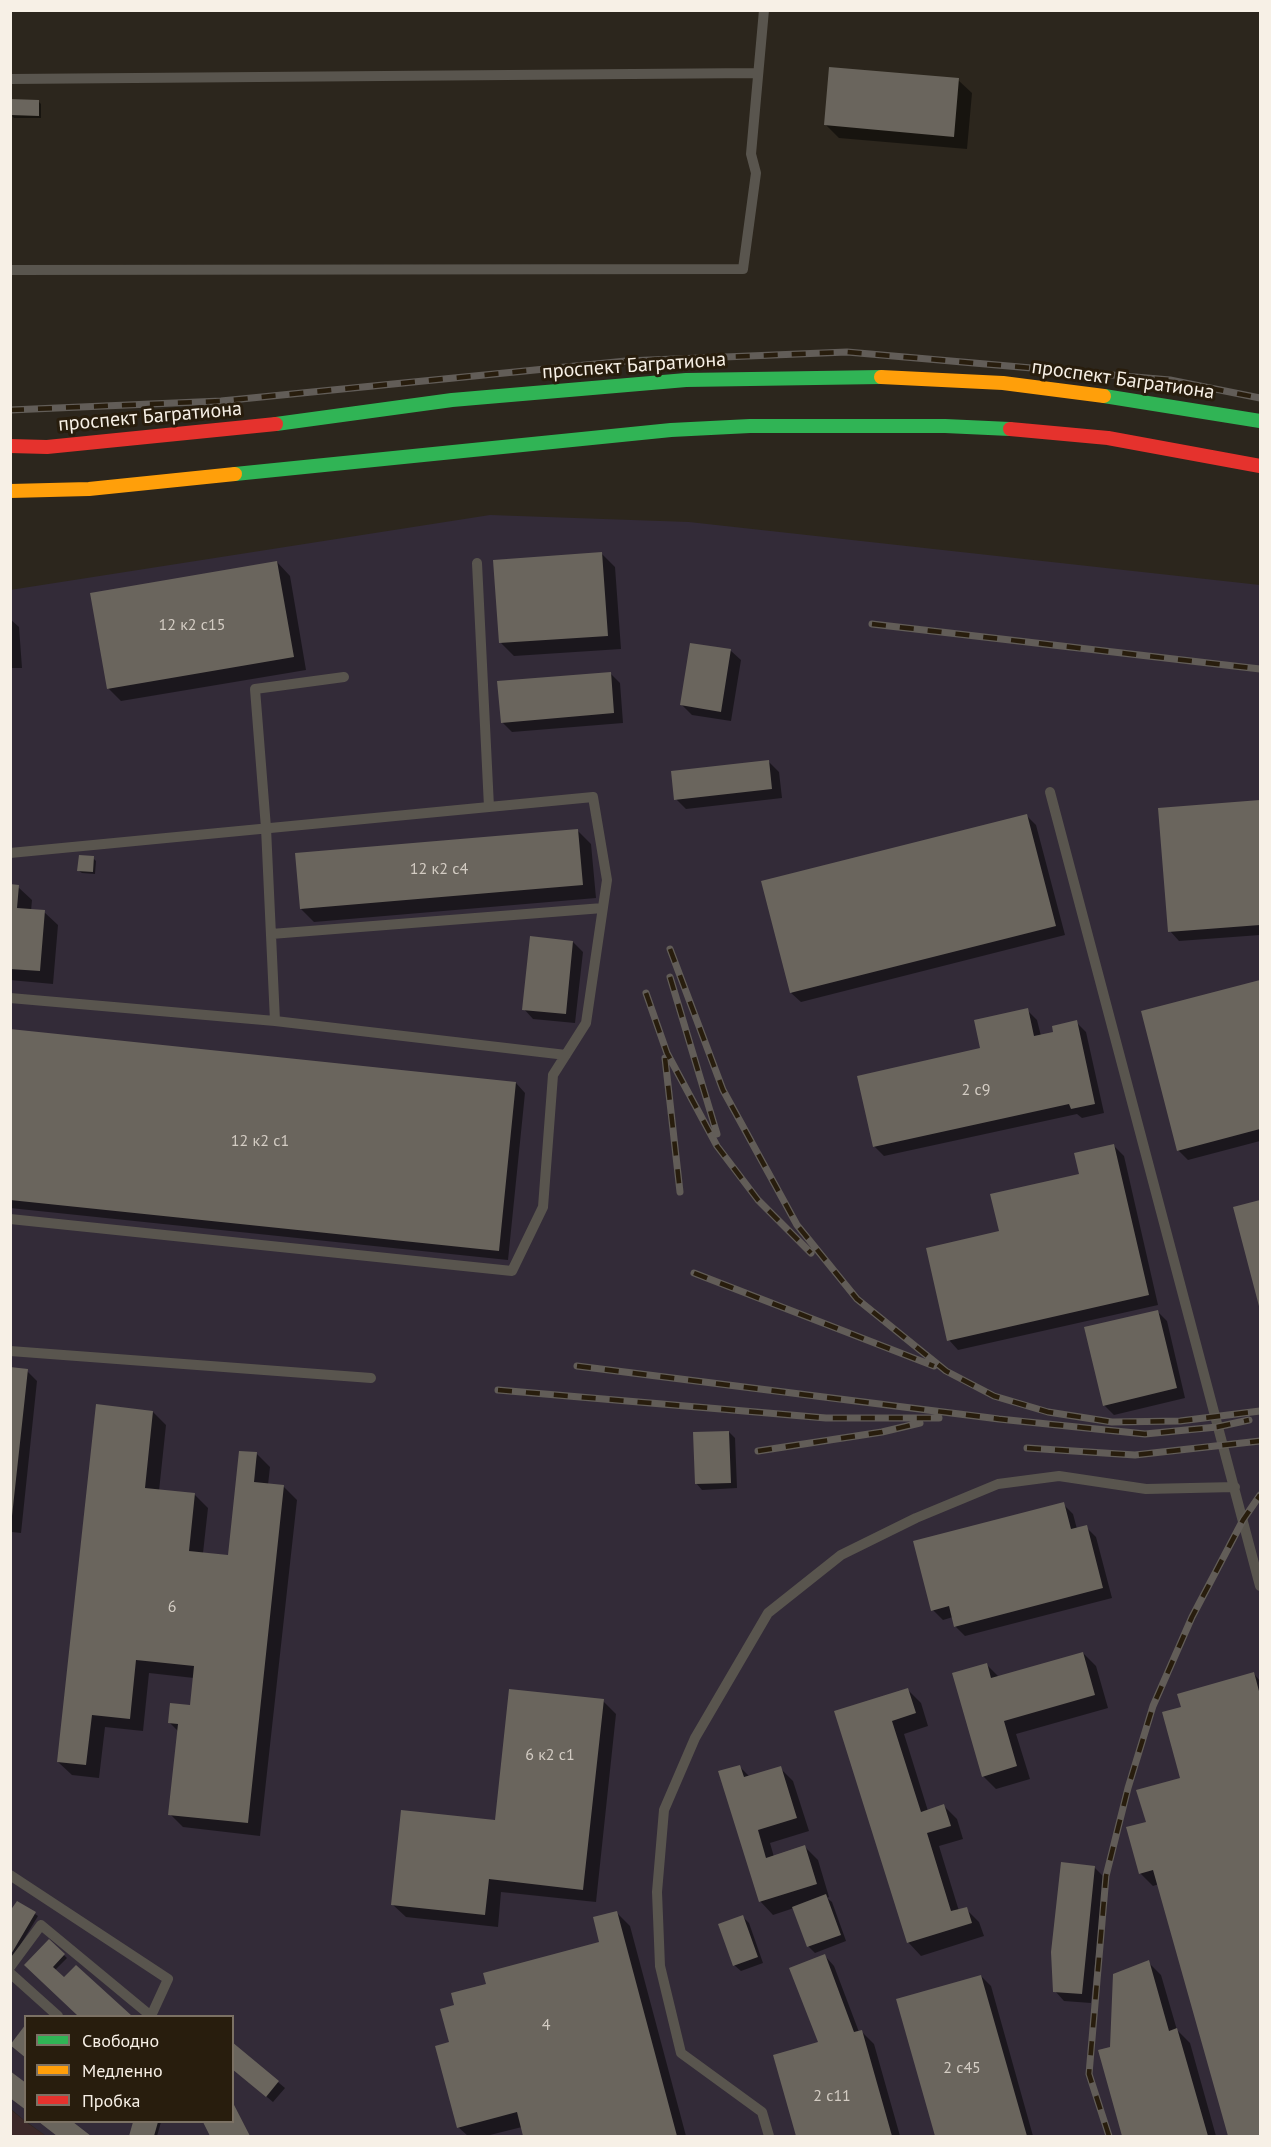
<!DOCTYPE html>
<meta charset="utf-8">
<style>
body{margin:0}
#map{position:relative;width:1271px;height:2147px;overflow:hidden;background:#2c261d;font-family:"PT Sans",sans-serif}
canvas{display:block}
.frame{position:absolute;inset:0;border:12px solid #f7f0e6;pointer-events:none}
.legend{position:absolute;left:24px;top:2015px;width:210px;height:108px;box-sizing:border-box;background:#281d0d;border:2px solid #7b7164;margin:0;padding:8px 10px;list-style:none;font-size:18px;color:#f7f0e6}
.legend li{display:flex;align-items:center;gap:12px;height:30px}
.legend b{width:30px;border:2px solid #7b7164}
</style>
<div id="map">
<canvas width="1271" height="2147"></canvas>
<div class="frame"></div>
<ul class="legend">
<li><b style="height:8px;background:#30b455"></b>Свободно</li>
<li><b style="height:8px;background:#ff9f0a"></b>Медленно</li>
<li><b style="height:8px;background:#e5322d"></b>Пробка</li>
</ul>
</div>
<script>
const c = document.querySelector('canvas').getContext('2d');
c.lineJoin = 'round';
function paint(path, color) { c.fillStyle = color; c.fill(path, 'evenodd'); }
const toPath = rows => new Path2D(rows.map(r => 'M' + r).join(''));
function trace(path, color, width, dash) { c.strokeStyle = color; c.lineWidth = width; c.lineCap = dash ? 'butt' : 'round'; c.setLineDash(dash || []); c.stroke(path); }
function label(font, color, halo, rows, align = 'center') {
  c.font = font + ' "PT Sans",sans-serif'; c.lineWidth = 6; c.setLineDash([]); c.textBaseline = 'middle'; c.strokeStyle = halo; c.fillStyle = color; for (const [text, x, y, turn = 0] of rows) {
    c.save(); c.translate(x, y); c.rotate((+turn || 0) * Math.PI / 180); c.textAlign = isNaN(turn) ? turn : align; if (halo) c.strokeText(text, 0, 0); c.fillText(text, 0, 0); c.restore();
  }
}
const industrial = toPath([
 [490,515,689,522,1260,585,1260,2136,46,2136,27,2122,232,2122,232,2016,26,2016,25,2121,11,2109,10,590]
]);
const education = toPath([
 [10,2109,26,2122,46,2136,11,2136]
]);
const shadow = toPath([
 [958,80,972,93,967,149,839,138,826,125],
 [38,101,41,104,41,118,14,118,11,115],
 [602,554,615,567,621,649,514,656,501,643],
 [277,562,290,576,306,670,121,701,108,688],
 [10,619,19,627,22,668,10,668],
 [691,644,731,651,741,660,731,721,692,715,682,705],
 [610,673,620,683,623,723,512,732,502,722],
 [769,762,779,772,782,798,686,809,676,799],
 [1260,801,1260,935,1179,941,1170,931,1160,809],
 [1026,815,1036,825,1065,935,801,1002,791,993],
 [578,831,591,844,596,898,314,922,301,909],
 [93,858,96,861,95,874,82,873,79,871],
 [10,886,18,887,32,900,31,911,44,912,58,925,53,984,10,980],
 [573,942,583,952,575,1023,533,1019,524,1009],
 [1260,981,1260,1141,1188,1160,1178,1150,1142,1012],
 [1027,1010,1037,1020,1041,1036,1055,1033,1076,1022,1086,1032,1104,1113,1082,1118,1077,1114,884,1156,874,1146],
 [10,1031,516,1083,525,1093,508,1260,10,1208],
 [1114,1146,1124,1156,1158,1305,958,1350,949,1340,1001,1232,1081,1175],
 [1260,1201,1260,1307,1235,1208],
 [1157,1311,1167,1321,1185,1398,1114,1415,1104,1405],
 [10,1369,27,1371,37,1381,21,1533,12,1532,10,1545],
 [153,1412,166,1425,159,1491,194,1494,208,1508,203,1553,230,1556,257,1454,270,1467,268,1485,284,1487,297,1500,260,1836,183,1827,170,1814,179,1732,170,1723,191,1707,194,1678,149,1673,143,1731,105,1727,99,1778,72,1775,58,1762],
 [729,1432,735,1438,737,1488,702,1490,696,1483],
 [1063,1504,1073,1514,1077,1529,1086,1527,1096,1537,1112,1598,965,1636,955,1626,953,1617,943,1620,933,1610],
 [1083,1653,1096,1666,1108,1708,1016,1734,1030,1779,996,1789,983,1776,986,1664,999,1677],
 [1254,1674,1260,1681,1260,2136,1230,2136,1159,1884,1153,1886,1140,1873,1147,1823,1182,1779,1183,1708],
 [908,1690,921,1703,928,1726,904,1734,928,1811,944,1806,957,1819,963,1839,939,1846,959,1911,966,1909,979,1922,984,1936,921,1956,908,1942,836,1712],
 [603,1701,616,1714,596,1902,501,1892,498,1927,406,1917,392,1904,496,1822],
 [739,1766,750,1777,780,1768,793,1781,809,1831,770,1843,774,1857,805,1847,818,1860,829,1897,827,1898,832,1902,846,1941,815,1953,809,1947,794,1908,773,1915,760,1901],
 [1094,1867,1104,1877,1091,2003,1064,2001,1055,1991],
 [617,1913,630,1926,686,2136,525,2136,522,2127,486,2136,468,2136,458,2127,451,2043,456,2006,488,1985,601,1943],
 [10,1914,35,1914,38,1916,10,1962],
 [743,1917,749,1923,763,1963,741,1971,734,1965],
 [49,1941,67,1958,55,1970,64,1979,77,1967,129,2016,80,2016,26,1965],
 [825,1956,834,1966,859,2032,861,2031,874,2044,900,2136,798,2136,775,2056,820,2043],
 [1148,1962,1161,1975,1177,2030,1190,2043,1216,2136,1124,2136,1100,2051,1111,2048],
 [981,1976,991,1986,1033,2136,937,2136,898,2000],
 [232,2044,285,2088,273,2102,232,2068],
 [232,2102,249,2136,212,2136,204,2122,232,2122],
 [41,2122,70,2122,89,2136,59,2136],
 [134,2122,161,2122,157,2136,131,2136]
]);
const building = toPath([
 [829,67,959,78,954,137,824,125],
 [10,99,39,100,39,116,10,115],
 [602,552,608,636,499,643,493,560],
 [277,561,294,657,107,689,90,593],
 [690,643,731,649,721,712,680,705],
 [611,672,614,713,501,723,497,681],
 [769,760,772,789,674,800,671,771],
 [1260,800,1260,925,1168,932,1158,808],
 [1027,814,1056,926,790,993,761,881],
 [578,829,583,885,300,909,295,853],
 [79,855,94,856,93,872,77,871],
 [10,884,19,885,17,908,45,910,40,971,10,969],
 [530,936,573,941,566,1014,522,1010],
 [1260,980,1260,1129,1177,1151,1141,1011],
 [1028,1008,1034,1036,1053,1032,1052,1026,1077,1020,1095,1104,1071,1109,1069,1104,873,1147,857,1076,980,1048,974,1020],
 [10,1029,516,1082,499,1251,10,1200],
 [1114,1144,1149,1295,947,1341,926,1248,999,1231,990,1194,1079,1174,1074,1153],
 [1260,1200,1260,1310,1233,1207],
 [1158,1310,1177,1388,1103,1406,1084,1327],
 [10,1367,28,1369,12,1516,10,1516],
 [96,1404,153,1411,145,1488,195,1493,189,1551,228,1555,239,1451,257,1452,254,1482,284,1485,248,1823,168,1815,178,1724,168,1723,170,1703,190,1705,194,1666,136,1660,130,1719,92,1715,86,1765,57,1762],
 [729,1431,731,1483,695,1484,693,1432],
 [1064,1502,1071,1529,1087,1525,1103,1588,954,1627,949,1606,931,1611,913,1541],
 [1083,1652,1095,1695,1004,1721,1017,1766,982,1777,952,1673,987,1663,991,1678],
 [1254,1672,1260,1695,1260,2136,1228,2136,1153,1870,1139,1874,1126,1827,1146,1822,1136,1790,1180,1778,1162,1712,1181,1707,1177,1694],
 [908,1688,916,1713,892,1721,921,1812,944,1804,951,1826,927,1833,951,1911,967,1907,972,1923,907,1943,834,1711],
 [509,1689,604,1699,583,1890,489,1879,485,1915,391,1905,401,1810,495,1820],
 [740,1765,744,1777,781,1766,797,1818,758,1830,766,1858,805,1845,817,1884,759,1902,718,1771],
 [1061,1862,1095,1866,1082,1994,1053,1992,1051,1952],
 [826,1894,841,1935,807,1947,792,1907],
 [17,1901,36,1912,10,1956,10,1911],
 [617,1911,677,2136,523,2136,517,2112,457,2128,435,2046,449,2042,440,2009,454,2005,451,1993,486,1984,483,1973,599,1942,593,1917],
 [743,1915,758,1957,733,1966,718,1924],
 [49,1939,65,1954,53,1967,64,1977,76,1965,132,2016,78,2016,24,1965],
 [825,1954,854,2032,862,2030,892,2136,796,2136,773,2055,818,2042,789,1968],
 [1149,1960,1169,2031,1177,2028,1208,2136,1122,2136,1098,2050,1110,2047,1113,1974],
 [981,1975,1027,2136,935,2136,896,1999],
 [26,2024,26,2058,10,2045],
 [232,2042,279,2081,266,2097,232,2069],
 [10,2071,26,2083,26,2110,10,2098],
 [232,2101,250,2136,210,2136,203,2122,232,2122],
 [39,2122,73,2122,91,2136,57,2136],
 [133,2122,158,2122,154,2136,129,2136]
]);
const lane = toPath([
 [10,79,757,73],
 [10,270,743,269,756,173,751,154,764,10],
 [477,563,489,807],
 [1050,792,1260,1586],
 [10,853,593,797,607,880,586,1023,553,1075,543,1207,512,1271,10,1219],
 [271,934,603,908],
 [10,998,275,1021,566,1055],
 [275,1021,266,828,255,689,344,677],
 [10,1351,371,1378],
 [10,1875,168,1979,151,2016],
 [10,1967,41,1925,151,2016],
 [10,1973,58,2016],
 [769,2136,762,2112,681,2053,660,1966,657,1892,664,1810,695,1738,768,1613,841,1555,916,1518,998,1484,1059,1476,1146,1489,1235,1487]
]);
const fast = toPath([
 [1104,396,1260,421],
 [276,424,452,400,686,380,881,377],
 [235,474,671,430,750,426,945,426,1010,429]
]);
const slow = toPath([
 [881,377,1003,383,1104,396],
 [10,491,89,489,235,474]
]);
const jam = toPath([
 [1010,429,1108,438,1260,466],
 [10,446,47,447,276,424]
]);
const rail = toPath([
 [10,410,221,401,626,361,847,352,1170,380,1260,398],
 [872,624,1260,669],
 [670,949,723,1090,797,1225,857,1299,946,1371,994,1396,1048,1412,1112,1422,1180,1421,1260,1411],
 [670,977,717,1134],
 [646,993,667,1053,717,1146,758,1200,811,1253],
 [665,1058,680,1192],
 [694,1273,934,1366],
 [577,1366,999,1419,1145,1434,1217,1427,1249,1420],
 [498,1390,826,1418,939,1418],
 [1027,1448,1135,1455,1260,1441],
 [758,1451,882,1432,920,1423],
 [1109,2136,1089,2074,1106,1876,1128,1788,1153,1706,1192,1617,1243,1520,1260,1495]
]);
const numberNames = [
 ["12 к2 с15",192,625],
 ["12 к2 с4",439,869],
 ["2 с9",976,1090],
 ["12 к2 с1",260,1141],
 ["6",172,1607],
 ["6 к2 с1",550,1755],
 ["4",546,2025],
 ["2 с45",962,2068],
 ["2 с11",832,2096]
];
const streetNames = [
 ["проспект Багратиона",634,366,-4],
 ["проспект Багратиона",1123,380,8],
 ["проспект Багратиона",150,417,-5]
];
paint(industrial, '#332b38');
paint(education, '#3c2929');
paint(shadow, '#0007');
paint(building, '#6a655d');
trace(lane, '#59554e', 10);
trace(fast, '#30b455', 14);
trace(slow, '#ff9f0a', 14);
trace(jam, '#e5322d', 14);
trace(rail, '#625d58', 7);
trace(rail, '#281d0d', 4.5, [14]);
label('16px', '#d4cdc4', null, numberNames);
label('20px', '#f7f0e6', '#281d0d', streetNames);
</script>
